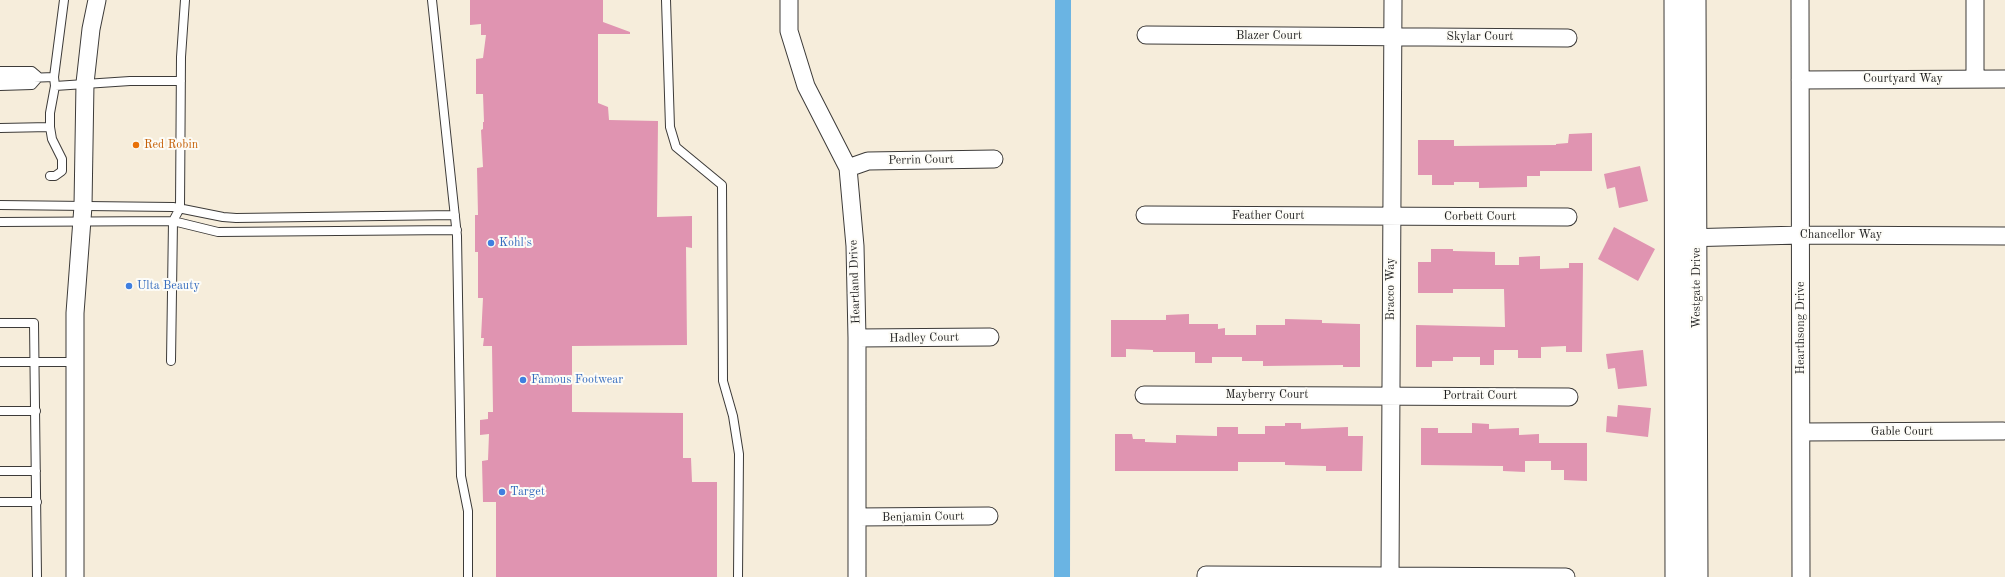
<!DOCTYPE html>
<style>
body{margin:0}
canvas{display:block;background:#f6eddb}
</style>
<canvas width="2005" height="577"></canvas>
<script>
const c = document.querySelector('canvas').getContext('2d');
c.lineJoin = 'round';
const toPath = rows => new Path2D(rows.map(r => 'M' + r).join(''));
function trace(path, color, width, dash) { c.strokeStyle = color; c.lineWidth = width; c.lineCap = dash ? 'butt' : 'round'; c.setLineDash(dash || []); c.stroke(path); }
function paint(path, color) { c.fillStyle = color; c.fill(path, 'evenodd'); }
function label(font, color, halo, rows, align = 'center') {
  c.font = font + ' "Old Standard TT",serif'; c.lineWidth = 4; c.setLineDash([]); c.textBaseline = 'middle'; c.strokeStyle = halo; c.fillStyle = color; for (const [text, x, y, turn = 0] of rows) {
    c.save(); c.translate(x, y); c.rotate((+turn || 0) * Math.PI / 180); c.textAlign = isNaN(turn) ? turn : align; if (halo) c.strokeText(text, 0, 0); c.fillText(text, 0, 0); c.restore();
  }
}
const canal = toPath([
 [1062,577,1063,0]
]);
const building = toPath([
 [470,0,603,0,603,22,630,32,630,34,598,34,598,103,608,107,609,120,658,121,657,217,692,216,692,248,686,247,687,345,572,346,572,412,683,413,683,458,691,458,692,482,717,482,717,577,496,577,496,502,483,502,482,461,488,460,489,434,480,435,480,420,488,419,488,412,493,412,492,346,483,346,484,338,481,338,483,298,478,298,478,252,475,252,475,215,478,215,477,168,483,167,481,130,483,129,483,122,484,122,483,94,476,94,476,59,483,58,486,35,481,35,481,24,470,25],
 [1592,133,1592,171,1540,171,1540,176,1527,176,1527,187,1479,188,1479,182,1454,182,1454,185,1432,185,1432,175,1418,175,1418,140,1454,140,1454,146,1556,145,1556,144,1568,143,1569,134],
 [1640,166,1648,201,1619,208,1615,187,1607,189,1604,174],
 [1614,227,1655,249,1638,281,1598,259],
 [1431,249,1453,249,1453,251,1495,252,1495,265,1519,265,1519,257,1540,256,1540,269,1569,268,1569,263,1583,263,1582,352,1566,352,1566,346,1541,347,1541,358,1518,358,1518,350,1494,350,1494,365,1480,365,1480,357,1453,357,1453,361,1432,361,1432,367,1416,367,1416,325,1505,327,1504,289,1453,289,1453,293,1418,293,1418,262,1431,262],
 [1189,314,1189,324,1218,324,1218,329,1225,328,1225,335,1256,335,1256,325,1285,325,1285,319,1322,320,1322,323,1360,324,1360,367,1343,367,1343,365,1263,366,1263,361,1242,361,1242,357,1212,357,1212,363,1195,363,1195,352,1153,352,1153,350,1126,349,1126,357,1111,357,1111,320,1166,320,1166,315],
 [1643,350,1647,386,1618,389,1615,368,1608,369,1606,354],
 [1618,405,1651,408,1648,437,1606,432,1607,416,1617,417],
 [1285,423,1301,423,1301,429,1348,427,1348,436,1363,436,1362,471,1326,471,1326,466,1285,465,1285,462,1238,462,1238,471,1115,471,1115,434,1132,434,1133,439,1145,439,1145,442,1176,443,1176,435,1217,436,1217,427,1238,427,1238,434,1265,434,1265,426,1285,426],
 [1472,423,1489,424,1489,429,1519,428,1519,435,1539,434,1539,443,1587,443,1587,481,1564,480,1564,470,1551,470,1551,461,1525,461,1525,472,1503,471,1503,466,1421,465,1421,428,1438,428,1438,433,1472,433]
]);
const service = toPath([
 [64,0,54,77,55,86,130,81,181,81],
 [432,0,457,236,461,476,468,511,468,577],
 [666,0,670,127,676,147,722,185,723,381,733,416,739,454,738,577],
 [0,71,32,71,39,77,32,85,0,86],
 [0,79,54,77],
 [0,128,50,127],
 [50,176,55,176,62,171,62,159,52,139,50,127,50,113,55,86],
 [0,205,173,207,223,217,236,218,455,215],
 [0,222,173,221,218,232,457,230],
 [0,323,34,323,37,577],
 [171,361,173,221,180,208,181,57,185,0],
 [0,362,75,362],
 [0,411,36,411],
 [0,471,36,471],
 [0,502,37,502]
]);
const minor = toPath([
 [789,0,789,31,806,86,848,168,855,246,857,338,857,577],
 [1800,0,1801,577],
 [1975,0,1975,79],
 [1146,35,1568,38],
 [1800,80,2005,79],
 [848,168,868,161,994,159],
 [1145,215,1568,217],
 [1683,238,1801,235,2005,236],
 [857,338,990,337],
 [1144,395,1569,397],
 [1801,432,2003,431],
 [857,517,989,516],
 [75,577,75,313,83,206,85,83,91,29,97,0],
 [1206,577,1206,575,1566,577],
 [1390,577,1393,0]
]);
const tertiary = toPath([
 [1675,0,1676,577],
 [1695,0,1697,577]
]);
const markers = [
 [136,145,4,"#e8710a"],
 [491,243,4,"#3f7fe0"],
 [129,286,4,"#3f7fe0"],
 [523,380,4,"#3f7fe0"],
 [502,492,4,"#3f7fe0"]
];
const streetNames = [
 ["Blazer Court",1269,36],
 ["Skylar Court",1480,37],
 ["Courtyard Way",1903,79],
 ["Perrin Court",921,160,-1],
 ["Feather Court",1268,216],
 ["Corbett Court",1480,217],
 ["Chancellor Way",1841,235],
 ["Heartland Drive",855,282,-92],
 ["Westgate Drive",1697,288,-90],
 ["Bracco Way",1391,289,-90],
 ["Hearthsong Drive",1801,328,-90],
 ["Hadley Court",924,338,-1],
 ["Mayberry Court",1267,395],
 ["Portrait Court",1480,396],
 ["Gable Court",1902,432],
 ["Benjamin Court",923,517,-1]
];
const foodNames = [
 ["Red Robin",144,145]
];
const shopNames = [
 ["Kohl's",499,243],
 ["Ulta Beauty",137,286],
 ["Famous Footwear",531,380],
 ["Target",510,492]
];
trace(canal, '#6ab4e3', 16);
paint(building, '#e094b1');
trace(service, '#3d3b39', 10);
trace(minor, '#3d3b39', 19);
trace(tertiary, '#3d3b39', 23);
trace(service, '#fff', 8);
trace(minor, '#fff', 17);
trace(tertiary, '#fff', 21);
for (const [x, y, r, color] of markers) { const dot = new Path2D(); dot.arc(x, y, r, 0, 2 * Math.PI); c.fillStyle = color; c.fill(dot); trace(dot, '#fdfcf7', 1.5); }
label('12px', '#1c1c1c', '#fdfcf7', streetNames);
label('12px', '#c56008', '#fdfcf7', foodNames, 'left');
label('12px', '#366cbe', '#fdfcf7', shopNames, 'left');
</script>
